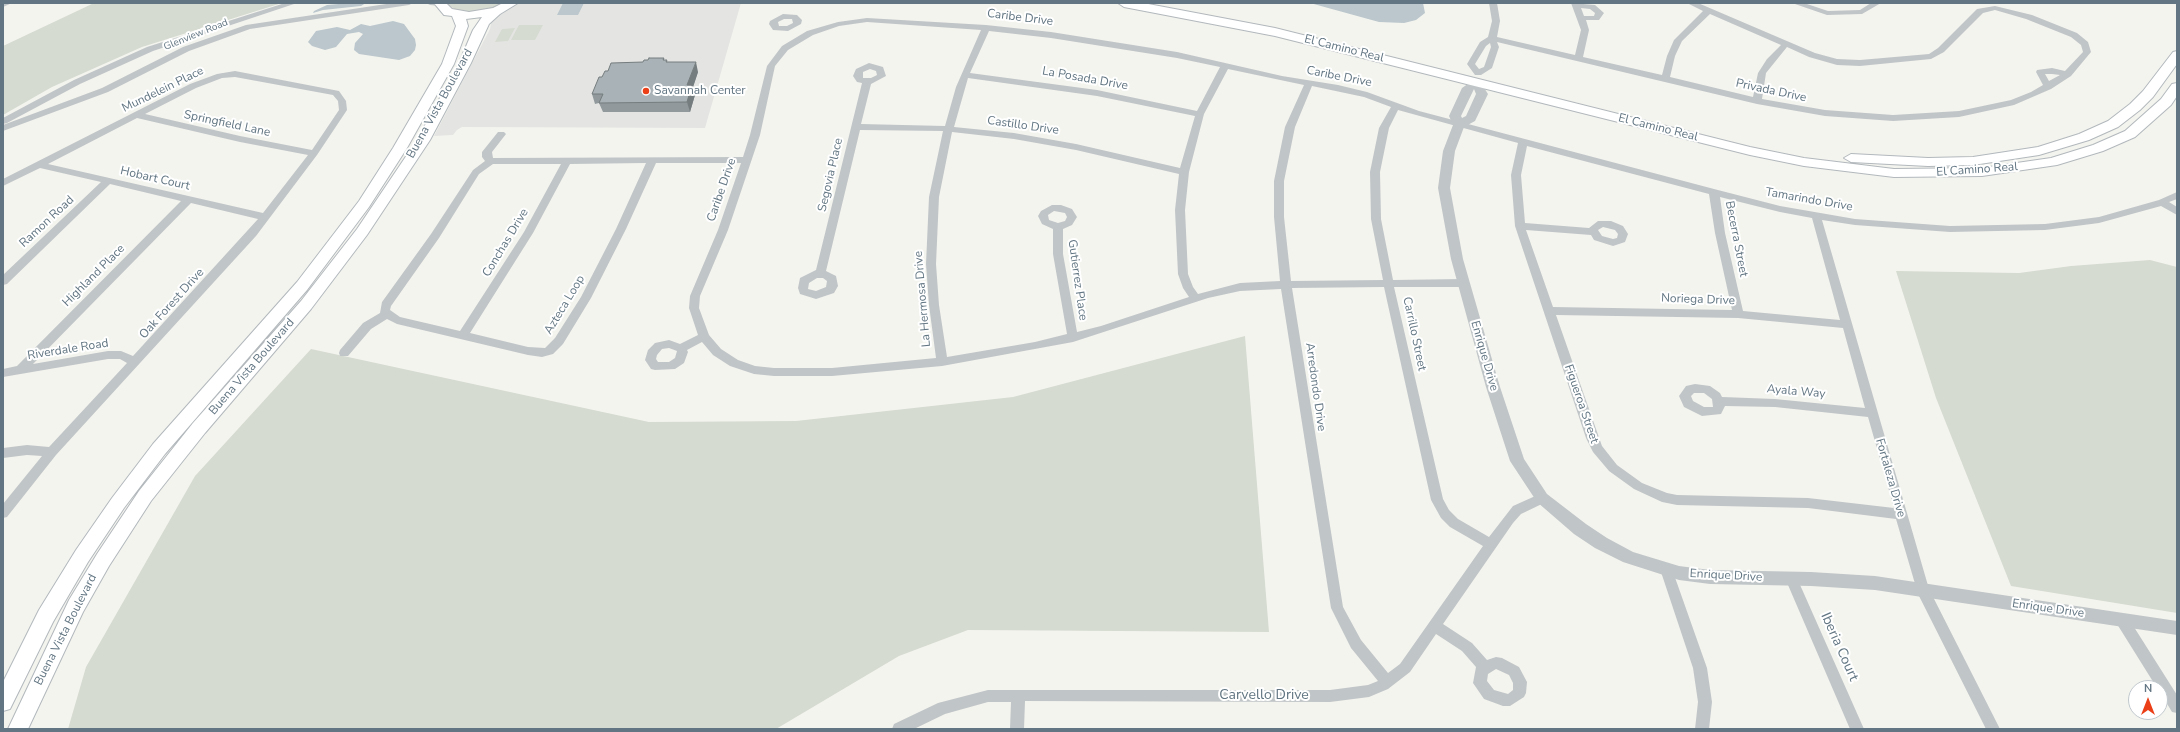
<!DOCTYPE html>
<style>
body{margin:0}
#map{position:relative;width:2180px;height:732px;overflow:hidden;background:#f4f4ef;font-family:"Nunito Sans",sans-serif}
canvas{display:block}
.frame{position:absolute;inset:0;border:4px solid #617582;pointer-events:none}
.north{position:absolute;left:2128px;top:680px;width:40px;height:40px;box-sizing:border-box;background:#fff;border:1px solid #c0c8cd;border-radius:50%;rotate:0deg;font-size:11px;font-weight:700;line-height:16px;text-align:center;color:#617582}
.north::after{content:'';display:block;margin:auto;width:14px;height:18px;background:#eb3f18;clip-path:polygon(50% 0,100% 100%,50% 72%,0 100%)}
</style>
<div id="map">
<canvas width="2180" height="732"></canvas>
<div class="frame"></div>
<div class="north">N</div>
</div>
<script>
const c = document.querySelector('canvas').getContext('2d');
c.lineJoin = 'round';
function paint(path, color) { c.fillStyle = color; c.fill(path, 'evenodd'); }
const toPath = rows => new Path2D(rows.map(r => 'M' + r).join(''));
function trace(path, color, width, dash) { c.strokeStyle = color; c.lineWidth = width; c.lineCap = dash ? 'butt' : 'round'; c.setLineDash(dash || []); c.stroke(path); }
function label(font, color, halo, rows, align = 'center') {
  c.font = font + ' "Nunito Sans",sans-serif'; c.lineWidth = 4; c.setLineDash([]); c.textBaseline = 'middle'; c.strokeStyle = halo; c.fillStyle = color; for (const [text, x, y, turn = 0] of rows) {
    c.save(); c.translate(x, y); c.rotate((+turn || 0) * Math.PI / 180); c.textAlign = isNaN(turn) ? turn : align; if (halo) c.strokeText(text, 0, 0); c.fillText(text, 0, 0); c.restore();
  }
}
const built = toPath([
 [521,3,741,3,705,128,462,127,457,130,453,135,434,136,490,29,492,18,512,6]
]);
const green = toPath([
 [94,3,282,3,142,47,52,87,3,115,3,46],
 [446,3,505,3,489,10,466,12,457,11],
 [519,25,543,25,535,40,511,40],
 [515,28,508,41,495,42,502,29],
 [2150,260,2177,267,2177,613,2011,586,1936,398,1896,271,2019,273,2071,266],
 [1245,336,1269,632,968,630,899,656,776,729,68,729,86,667,195,476,311,349,649,422,796,421,1013,397]
]);
const water = toPath([
 [350,3,366,3,361,6,323,10,313,13,314,11,327,5],
 [563,3,584,3,578,15,557,15],
 [1310,3,1423,3,1425,13,1416,20,1404,23,1379,22],
 [393,21,404,24,415,39,416,45,415,50,410,56,399,60,359,54,354,50,355,43,363,34,359,32,347,34,336,47,325,50,312,46,308,42,316,31,337,27,350,30,361,24,370,26]
]);
const minor = toPath([
 [3,3,12,3,3,7,3,3],
 [285,3,297,3,153,51,80,84,7,123,3,124,3,118,74,80,147,47,285,3],
 [393,3,413,3,409,5,250,29,189,51,108,92,3,131,3,125,102,88,183,47,246,25,393,3],
 [426,3,443,3,444,4,440,6,430,5,426,3],
 [1489,3,1497,3,1500,21,1497,37,1575,55,1581,30,1571,3,1595,5,1604,13,1599,20,1586,20,1589,30,1583,57,1662,75,1667,56,1674,40,1703,11,1687,3,1698,3,1815,53,1837,59,1860,60,1929,54,1938,48,1977,9,1995,6,2032,15,2077,33,2088,42,2091,52,2071,76,2051,89,2014,105,1959,117,1893,121,1825,116,1757,104,1497,42,1499,47,1492,68,1481,75,1475,75,1467,64,1480,42,1488,37,1492,21,1489,3],
 [1581,8,1590,9,1595,13,1594,16,1584,16,1581,8],
 [1995,10,2026,19,2071,37,2081,45,2083,52,2065,71,2052,68,2037,70,2036,72,2043,85,2031,92,2011,100,1959,111,1893,115,1825,110,1762,99,1766,73,1787,47,1809,57,1837,65,1860,66,1931,59,1944,52,1983,13,1995,10],
 [1710,14,1781,45,1767,59,1758,73,1753,97,1670,77,1675,56,1682,41,1710,14],
 [1490,43,1491,47,1484,67,1479,69,1475,64,1486,46,1490,43],
 [2045,74,2052,74,2060,75,2049,81,2045,74],
 [1792,3,1804,3,1828,11,1860,10,1871,3,1881,3,1862,14,1827,15,1792,3],
 [783,14,797,15,802,20,801,24,788,31,773,30,769,24,770,21,783,14],
 [784,19,792,19,793,23,787,26,779,26,778,22,784,19],
 [867,18,986,25,1051,32,1177,52,1282,76,1338,85,1367,92,1419,111,1714,189,1780,206,1855,219,1950,226,2045,224,2099,217,2159,200,2177,192,2177,199,2169,202,2177,207,2177,215,2161,206,2099,223,2045,230,1950,232,1855,225,1822,220,1929,589,2000,729,1986,729,1918,594,1896,519,1808,508,1677,505,1662,502,1634,489,1609,471,1593,452,1586,438,1515,226,1511,175,1518,143,1398,110,1389,128,1380,172,1381,219,1393,280,1463,279,1468,283,1463,287,1394,287,1443,499,1449,510,1458,519,1489,537,1513,506,1542,493,1546,494,1548,498,1546,502,1521,514,1513,523,1443,624,1472,643,1487,660,1496,657,1502,658,1519,667,1527,682,1526,693,1524,697,1510,706,1503,706,1484,699,1473,683,1476,667,1462,651,1436,634,1410,672,1388,689,1369,697,1330,702,1025,701,1024,729,1010,729,1011,702,988,702,945,714,914,729,892,729,894,724,938,703,988,690,1330,690,1368,685,1378,681,1351,648,1331,608,1281,289,1240,291,1208,298,1073,342,942,366,832,376,774,376,754,374,730,366,713,355,702,342,687,350,688,352,684,363,675,369,655,370,651,369,645,360,648,350,655,343,669,340,680,344,698,335,689,308,690,296,718,230,741,163,656,163,626,229,591,298,563,344,553,354,542,357,528,355,397,324,387,319,371,329,348,356,340,356,339,353,340,350,363,323,380,313,382,302,431,234,473,170,485,161,482,157,482,152,498,132,504,132,506,134,492,152,493,158,743,157,750,135,767,66,782,46,807,31,838,22,867,18],
 [867,22,981,30,956,87,945,126,861,124,871,84,886,76,883,67,869,63,856,69,853,76,857,82,862,83,816,270,800,278,798,288,800,294,816,299,834,293,838,286,836,276,826,271,860,130,943,131,929,197,926,264,929,305,936,358,832,368,774,368,755,366,738,360,721,349,709,335,699,308,700,296,728,230,760,135,775,66,788,50,813,35,839,26,867,22],
 [989,31,1051,38,1177,58,1220,67,1197,111,1097,90,970,73,989,31],
 [870,69,876,71,877,75,871,78,863,78,863,72,870,69],
 [1228,69,1304,85,1285,127,1274,181,1274,217,1280,281,1240,283,1198,294,1193,287,1188,274,1185,210,1189,172,1204,114,1228,69],
 [968,78,1097,96,1195,116,1180,168,1076,144,1014,133,954,127,968,78],
 [1312,86,1364,97,1391,107,1379,128,1370,172,1371,219,1383,280,1291,281,1284,217,1284,181,1295,127,1312,86],
 [952,132,1014,139,1076,150,1179,174,1175,210,1178,274,1183,288,1189,297,1101,326,1077,332,1063,254,1063,229,1072,225,1077,217,1072,209,1061,205,1052,205,1041,211,1038,216,1042,224,1053,229,1053,254,1067,334,1035,342,947,357,939,305,936,264,939,197,952,132],
 [1527,146,1709,194,1715,233,1732,310,1553,307,1526,230,1591,235,1594,240,1613,246,1625,242,1628,234,1623,226,1611,221,1598,221,1589,228,1525,223,1521,175,1527,146],
 [646,163,616,229,581,297,555,338,545,348,528,347,470,333,533,233,570,164,646,163],
 [493,164,561,164,524,232,460,331,400,317,390,310,391,306,439,238,479,174,493,164],
 [1720,197,1780,212,1812,218,1840,320,1743,311,1725,233,1720,197],
 [1054,211,1065,213,1067,217,1065,221,1058,223,1049,220,1048,215,1054,211],
 [1603,227,1615,230,1618,234,1617,238,1613,239,1602,236,1598,230,1603,227],
 [817,278,823,278,827,281,826,287,816,291,808,289,809,283,817,278],
 [1384,287,1431,500,1441,518,1450,527,1483,546,1400,664,1388,673,1361,640,1343,607,1292,288,1384,287],
 [1556,315,1738,318,1843,328,1865,408,1775,399,1722,397,1720,393,1710,386,1695,384,1686,386,1679,396,1684,407,1702,416,1721,414,1725,406,1775,407,1868,417,1894,508,1808,498,1677,495,1667,493,1642,483,1617,465,1602,446,1556,315],
 [669,348,677,351,675,358,669,362,658,362,656,359,657,355,662,349,669,348],
 [1694,393,1704,393,1712,399,1713,407,1704,407,1693,401,1691,396,1694,393],
 [1496,669,1509,675,1513,683,1513,690,1508,694,1494,690,1487,681,1488,674,1496,669],
 [235,71,339,91,346,101,347,110,317,155,256,236,56,455,7,517,3,518,3,504,42,456,27,455,3,458,3,448,27,445,49,447,127,363,120,359,108,359,3,377,3,369,17,366,181,201,110,184,7,284,3,285,3,275,101,182,40,168,3,186,3,179,190,84,217,74,235,71],
 [235,77,333,95,338,101,339,110,312,150,240,136,145,114,196,88,222,78,235,77],
 [137,118,240,142,308,155,263,213,48,164,137,118],
 [191,203,258,219,133,356,121,351,108,351,33,364,191,203],
 [1666,564,1670,565,1672,569,1707,668,1712,702,1709,729,1695,729,1698,702,1693,668,1660,569,1662,565,1666,564],
 [1791,572,1795,574,1797,578,1864,729,1850,729,1785,578,1787,574,1791,572],
 [2122,614,2127,616,2177,695,2177,713,2172,712,2160,692,2160,688,2157,688,2117,624,2115,620,2117,616,2122,614]
]);
const tertiary = toPath([
 [1475,79,1479,80,1488,94,1475,121,1464,127,1455,151,1450,188,1463,259,1500,387,1524,459,1547,494,1586,524,1607,538,1633,552,1679,566,1710,570,1811,572,1875,576,2177,621,2177,635,1875,590,1811,586,1710,584,1679,580,1623,562,1595,548,1574,534,1537,502,1510,461,1486,387,1451,259,1438,188,1443,151,1453,125,1449,116,1462,88,1475,79],
 [1474,89,1476,94,1466,116,1462,118,1461,116,1474,89]
]);
const secondary = toPath([
 [434,3,446,3,452,9,469,12,493,8,503,3,518,3,500,14,489,24,471,63,430,140,367,235,311,309,205,433,151,501,109,566,83,612,28,729,8,729,69,600,97,554,139,491,193,423,301,301,357,229,417,140,459,63,473,30,482,17,466,19,468,26,454,64,407,148,369,207,307,290,165,454,124,508,88,562,53,622,10,709,3,711,3,682,39,610,76,550,112,498,153,444,297,282,359,201,393,148,442,64,456,26,452,16,444,15,434,3],
 [1118,3,1143,3,1275,28,1750,147,1804,158,1894,169,1982,168,2051,158,2093,145,2125,131,2161,99,2172,84,2177,83,2177,96,2171,105,2135,137,2103,151,2057,165,1982,176,1894,177,1804,166,1750,155,1275,36,1124,7,1118,3],
 [2177,51,2177,64,2153,97,2140,110,2118,127,2089,140,2039,155,1973,165,1928,166,1851,162,1844,158,1851,154,1928,158,1973,157,2038,147,2079,134,2108,121,2130,104,2143,91,2173,52,2177,51]
]);
const wall = toPath([
 [664,58,664,60,668,62,698,72,693,87,695,95,690,112,603,112,599,103,595,104,592,94,602,77,608,71,643,62,648,60]
]);
const shadedWall = toPath([
 [696,62,698,72,693,87,695,95,690,112,687,102,687,85]
]);
const building = toPath([
 [649,58,664,58,663,60,667,60,666,62,696,62,687,85,692,85,687,102,599,103,603,94,592,94,599,77,602,77,605,71,608,71,611,63,643,62,644,60,648,60,649,58]
]);
const markers = [
 [646,91,4,"#eb3f18"]
];
const farStreetnames = [
 ["Glenview Road",196,35,-22]
];
const streetNames = [
 ["Caribe Drive",1020,18,7],
 ["El Camino Real",1344,49,14],
 ["Caribe Drive",1339,77,11],
 ["La Posada Drive",1085,79,10],
 ["Mundelein Place",163,90,-26],
 ["Privada Drive",1771,91,12],
 ["Buena Vista Boulevard",440,104,-61],
 ["Springfield Lane",227,124,12],
 ["Castillo Drive",1023,126,8],
 ["El Camino Real",1658,128,14],
 ["El Camino Real",1977,170,-4],
 ["Segovia Place",831,175,-77],
 ["Hobart Court",155,179,13],
 ["Caribe Drive",722,190,-71],
 ["Tamarindo Drive",1809,200,10],
 ["Ramon Road",47,222,-43],
 ["Becerra Street",1736,239,79],
 ["Conchas Drive",506,243,-59],
 ["Highland Place",94,276,-45],
 ["Gutierrez Place",1077,280,82],
 ["La Hermosa Drive",923,299,-95],
 ["Noriega Drive",1698,300,2],
 ["Oak Forest Drive",172,304,-48],
 ["Azteca Loop",565,305,-59],
 ["Carrillo Street",1414,334,78],
 ["Riverdale Road",68,350,-9],
 ["Enrique Drive",1484,356,74],
 ["Buena Vista Boulevard",252,367,-49],
 ["Arredondo Drive",1315,387,82],
 ["Ayala Way",1796,392,5],
 ["Figueroa Street",1581,404,71],
 ["Fortaleza Drive",1890,478,74],
 ["Enrique Drive",1726,576,3],
 ["Enrique Drive",2048,609,8],
 ["Buena Vista Boulevard",66,630,-63]
];
const poiNames = [
 ["Savannah Center",654,91]
];
const nearStreetnames = [
 ["Iberia Court",1839,647,66],
 ["Carvello Drive",1264,696]
];
paint(built, '#e4e5e3');
paint(green, '#d5dbd0');
paint(water, '#bbc7cc');
trace(secondary, '#b2b8bc', 2);
paint(minor, '#c0c5c7');
paint(tertiary, '#c0c5c7');
paint(secondary, '#fff');
paint(wall, '#91999d');
paint(shadedWall, '#767d7f');
paint(building, '#a9b2b6');
trace(building, '#767d7f', 1);
for (const [x, y, r, color] of markers) { const dot = new Path2D(); dot.arc(x, y, r, 0, 2 * Math.PI); c.fillStyle = color; c.fill(dot); trace(dot, '#fff', 1.5); }
label('10px', '#617582', '#fff', farStreetnames);
label('12px', '#617582', '#fff', streetNames);
label('12px', '#617582', '#fff', poiNames, 'left');
label('14px', '#617582', '#fff', nearStreetnames);
</script>
